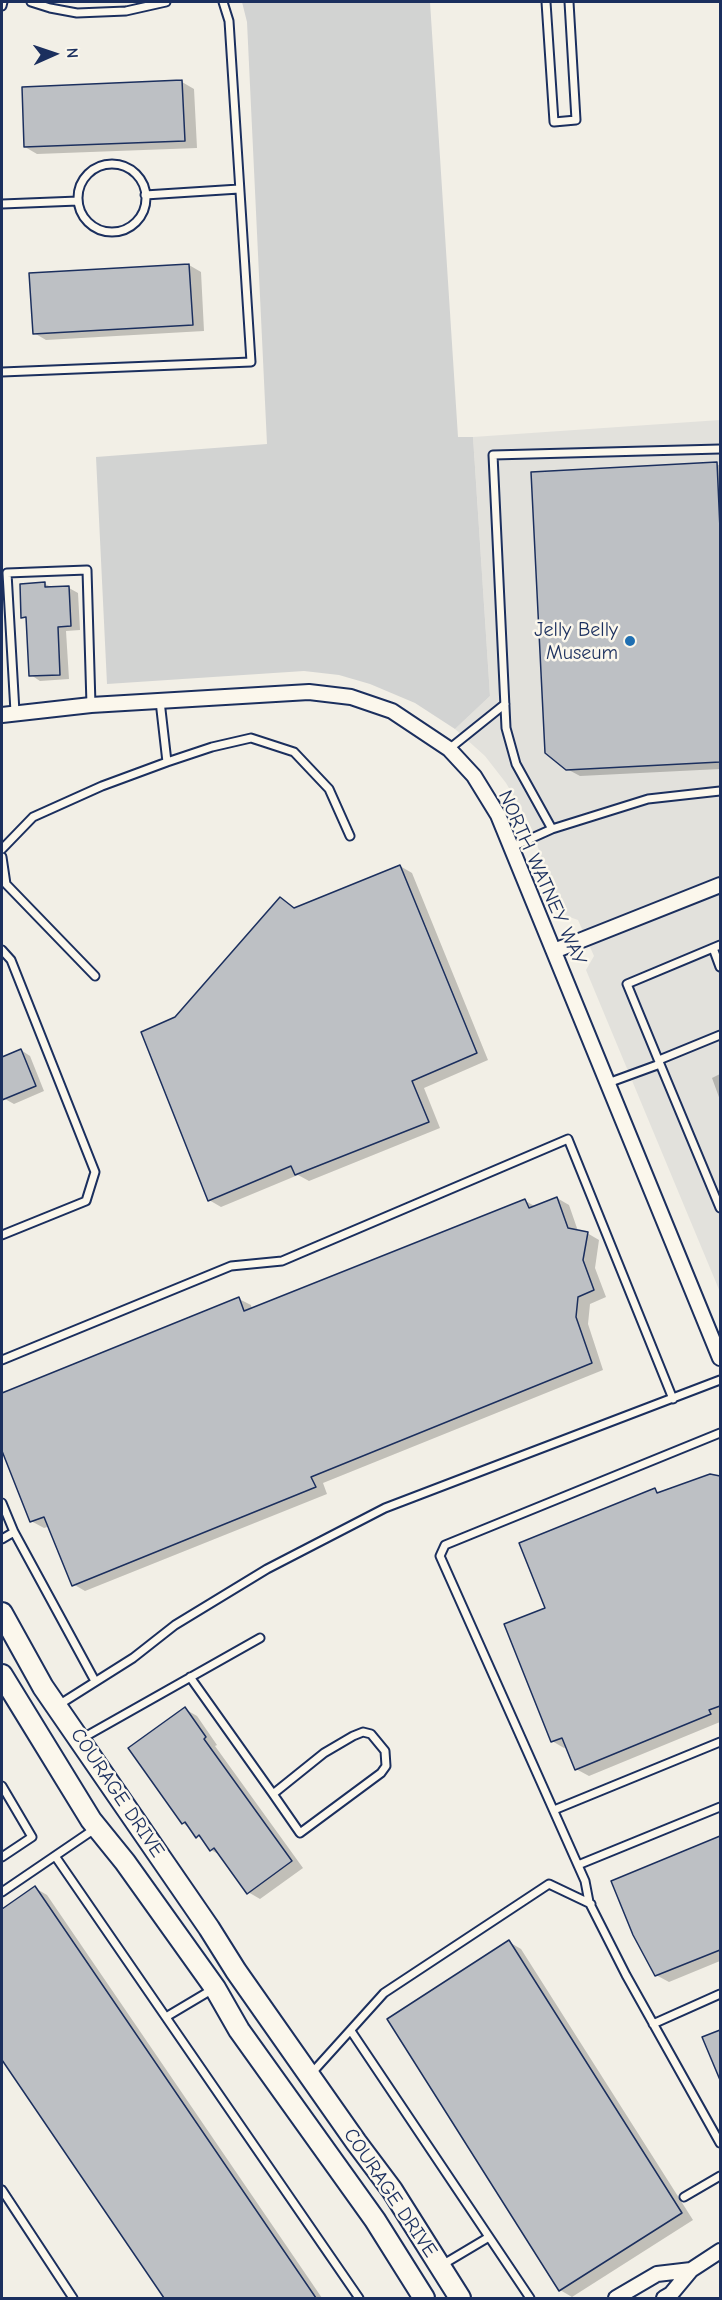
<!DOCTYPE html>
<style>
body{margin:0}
#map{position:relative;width:722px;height:2300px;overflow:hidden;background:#f2efe6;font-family:"Comic Neue",sans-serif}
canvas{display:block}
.frame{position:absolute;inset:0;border:3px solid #1b2f5e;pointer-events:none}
.north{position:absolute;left:24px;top:24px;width:60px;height:60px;-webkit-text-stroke:4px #fbf7ec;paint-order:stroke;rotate:87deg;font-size:16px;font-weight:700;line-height:24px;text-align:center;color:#1b2f5e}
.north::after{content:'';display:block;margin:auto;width:21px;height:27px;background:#1b2f5e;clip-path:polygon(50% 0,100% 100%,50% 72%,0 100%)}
</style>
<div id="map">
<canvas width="722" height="2300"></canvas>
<div class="frame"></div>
<div class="north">N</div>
</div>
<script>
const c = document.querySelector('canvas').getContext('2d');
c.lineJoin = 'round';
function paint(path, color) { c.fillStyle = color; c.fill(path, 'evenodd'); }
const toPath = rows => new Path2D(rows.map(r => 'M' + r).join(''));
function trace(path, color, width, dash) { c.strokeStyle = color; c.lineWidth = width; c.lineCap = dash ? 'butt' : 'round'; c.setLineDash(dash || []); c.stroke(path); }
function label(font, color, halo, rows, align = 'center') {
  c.font = font + ' "Comic Neue",sans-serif'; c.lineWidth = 5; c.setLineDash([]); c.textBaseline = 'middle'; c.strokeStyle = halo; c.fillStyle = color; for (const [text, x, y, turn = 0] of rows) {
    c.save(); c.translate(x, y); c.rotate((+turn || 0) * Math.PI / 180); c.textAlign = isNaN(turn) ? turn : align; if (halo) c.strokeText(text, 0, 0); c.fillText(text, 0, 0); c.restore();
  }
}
const built = toPath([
 [720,420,720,1292,586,970,594,956,578,920,564,915,527,819,506,783,485,756,455,729,490,696,473,437]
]);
const green = toPath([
 [242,2,430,2,458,437,473,437,490,696,455,729,415,703,370,684,339,675,304,671,107,684,96,457,267,444,247,22]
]);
const shadow = toPath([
 [182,82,194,89,197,148,37,154,25,147],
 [189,265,201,272,204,331,46,340,34,333],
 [717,464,720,466,720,769,580,776,567,769],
 [45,584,53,588,69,588,78,593,80,630,66,631,69,679,40,681,31,675,28,620,23,617],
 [400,866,412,873,488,1060,424,1088,440,1128,309,1181,298,1175,221,1207,209,1200,176,1018,280,898,296,909],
 [21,1050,30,1056,44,1091,14,1104,5,1099,2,1091,2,1058],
 [720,1074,720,1100,712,1078],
 [557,1198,569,1205,578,1231,587,1233,599,1240,595,1268,606,1297,590,1304,588,1324,603,1370,323,1483,327,1494,85,1591,73,1584,50,1526,44,1528,31,1521,2,1447,2,1395,239,1299,251,1305,252,1310,524,1200,536,1207],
 [718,1477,720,1478,720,1722,589,1776,576,1769,568,1747,564,1748,552,1741,547,1608,655,1490,660,1493],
 [185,1709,197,1716,217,1745,215,1746,303,1868,260,1899,248,1892,220,1855,211,1850,205,1841,183,1823,130,1749],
 [720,1838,720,1961,669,1982,656,1975,613,1881],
 [35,1888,47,1895,322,2298,166,2298,2,2057,2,1911],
 [509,1942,521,1949,693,2220,572,2297,560,2290],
 [720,2032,720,2078,704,2038]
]);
const building = toPath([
 [182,80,185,141,24,147,22,87,182,80],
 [189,264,193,325,33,334,29,273,189,264],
 [717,462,720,529,720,762,566,770,545,753,531,472,717,462],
 [45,582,45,587,69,586,71,626,58,627,60,675,29,676,26,617,21,618,20,584,45,582],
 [400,865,477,1053,412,1081,429,1122,295,1175,291,1166,208,1201,141,1032,175,1017,280,897,294,908,400,865],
 [21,1049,36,1086,2,1100,2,1057,21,1049],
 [557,1197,568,1228,588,1232,583,1260,594,1290,578,1297,576,1317,592,1363,311,1477,316,1487,72,1586,44,1517,30,1522,2,1451,2,1393,239,1297,244,1311,525,1199,529,1208,557,1197],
 [710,1474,720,1476,720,1706,709,1710,711,1714,575,1770,562,1738,551,1742,504,1624,545,1608,519,1543,655,1488,657,1493,710,1474],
 [185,1707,206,1737,204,1739,292,1861,247,1894,214,1848,210,1851,199,1835,196,1838,185,1822,182,1824,128,1748,185,1707],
 [720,1836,720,1950,655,1976,633,1935,611,1881,720,1836],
 [35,1886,316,2298,164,2298,2,2060,2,1909,35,1886],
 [509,1940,682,2213,559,2291,387,2019,509,1940],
 [720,2030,720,2080,702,2037,720,2030]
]);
const lane = toPath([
 [31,2,50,8,77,13,126,11,166,2],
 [546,2,554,122,576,120,569,2],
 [2,6,3,2],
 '78 198a34 34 0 1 1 68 0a34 34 0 1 1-68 0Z',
 [145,195,239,189],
 [2,204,78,201],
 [2,372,251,362,229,21,223,2],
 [15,712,7,573,87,570,91,705],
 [449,749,505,704],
 [167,762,212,747,251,738,294,752,329,789,350,836],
 [552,829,516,764,506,728,493,455,720,449],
 [512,847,552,829,648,799,720,791],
 [2,849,33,817,102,786,167,762,160,701],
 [2,857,6,884,95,976],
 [713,948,720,967],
 [2,950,11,960,95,1172,86,1201,2,1235],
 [659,1060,720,1035],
 [660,1064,627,984,720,945],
 [608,1083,660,1064,720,1208],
 [2,1360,231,1266,282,1261,568,1139,673,1399],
 [720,1433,445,1545,440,1556,585,1881,589,1902,626,1975,720,2143],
 [2,1503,14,1532,95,1681],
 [2,1539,14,1532],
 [190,1677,273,1794,324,1753,353,1736,363,1732,371,1734,385,1751,386,1766,381,1773,300,1833,273,1794],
 [57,1706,133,1658,175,1625,267,1569,385,1508,720,1380],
 [81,1739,260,1638],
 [2,1786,32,1837,2,1857],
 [554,1810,720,1742],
 [55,1856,359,2298],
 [578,1865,720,1807],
 [2,1892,96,1828],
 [166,2017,213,1989],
 [653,2024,720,1994],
 [351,2031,530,2298],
 [310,2075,384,1993,549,1884,591,1904],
 [2,2190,73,2298],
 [684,2197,720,2176],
 [442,2265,489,2237]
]);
const street = toPath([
 [2,715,91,705,309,692,351,697,392,711,449,749,474,776,498,815,720,1358],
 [554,951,720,885],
 [616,2298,657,2274,691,2270],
 [664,2298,671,2294,691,2270,720,2251]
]);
const secondary = toPath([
 [2,1613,43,1687,209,1928,236,1971,356,2142,392,2190,460,2298],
 [2,1675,91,1820,125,1862,215,1988,239,2030,375,2220,424,2298]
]);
const markers = [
 [630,641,6,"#1f6fb2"]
];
const poiNames = [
 ["Jelly Belly",618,630],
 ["Museum",618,653]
];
const streetNames = [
 ["NORTH WATNEY WAY",542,878,66],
 ["COURAGE DRIVE",117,1793,56],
 ["COURAGE DRIVE",390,2193,56]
];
paint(built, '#e2e1dc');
paint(green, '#d2d3d2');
paint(shadow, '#0003');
paint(building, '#bdc0c4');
trace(building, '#1b2f5e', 1.5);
trace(lane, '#1b2f5e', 11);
trace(street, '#1b2f5e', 18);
trace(secondary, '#1b2f5e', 24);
trace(lane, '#fbf7ec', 7);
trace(street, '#fbf7ec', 14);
trace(secondary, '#fbf7ec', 20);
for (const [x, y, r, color] of markers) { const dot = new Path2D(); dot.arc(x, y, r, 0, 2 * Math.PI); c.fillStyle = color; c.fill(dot); trace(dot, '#fbf7ec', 2); }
label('20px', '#1b2f5e', '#fbf7ec', poiNames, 'right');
label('20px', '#1b2f5e', '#fbf7ec', streetNames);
</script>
